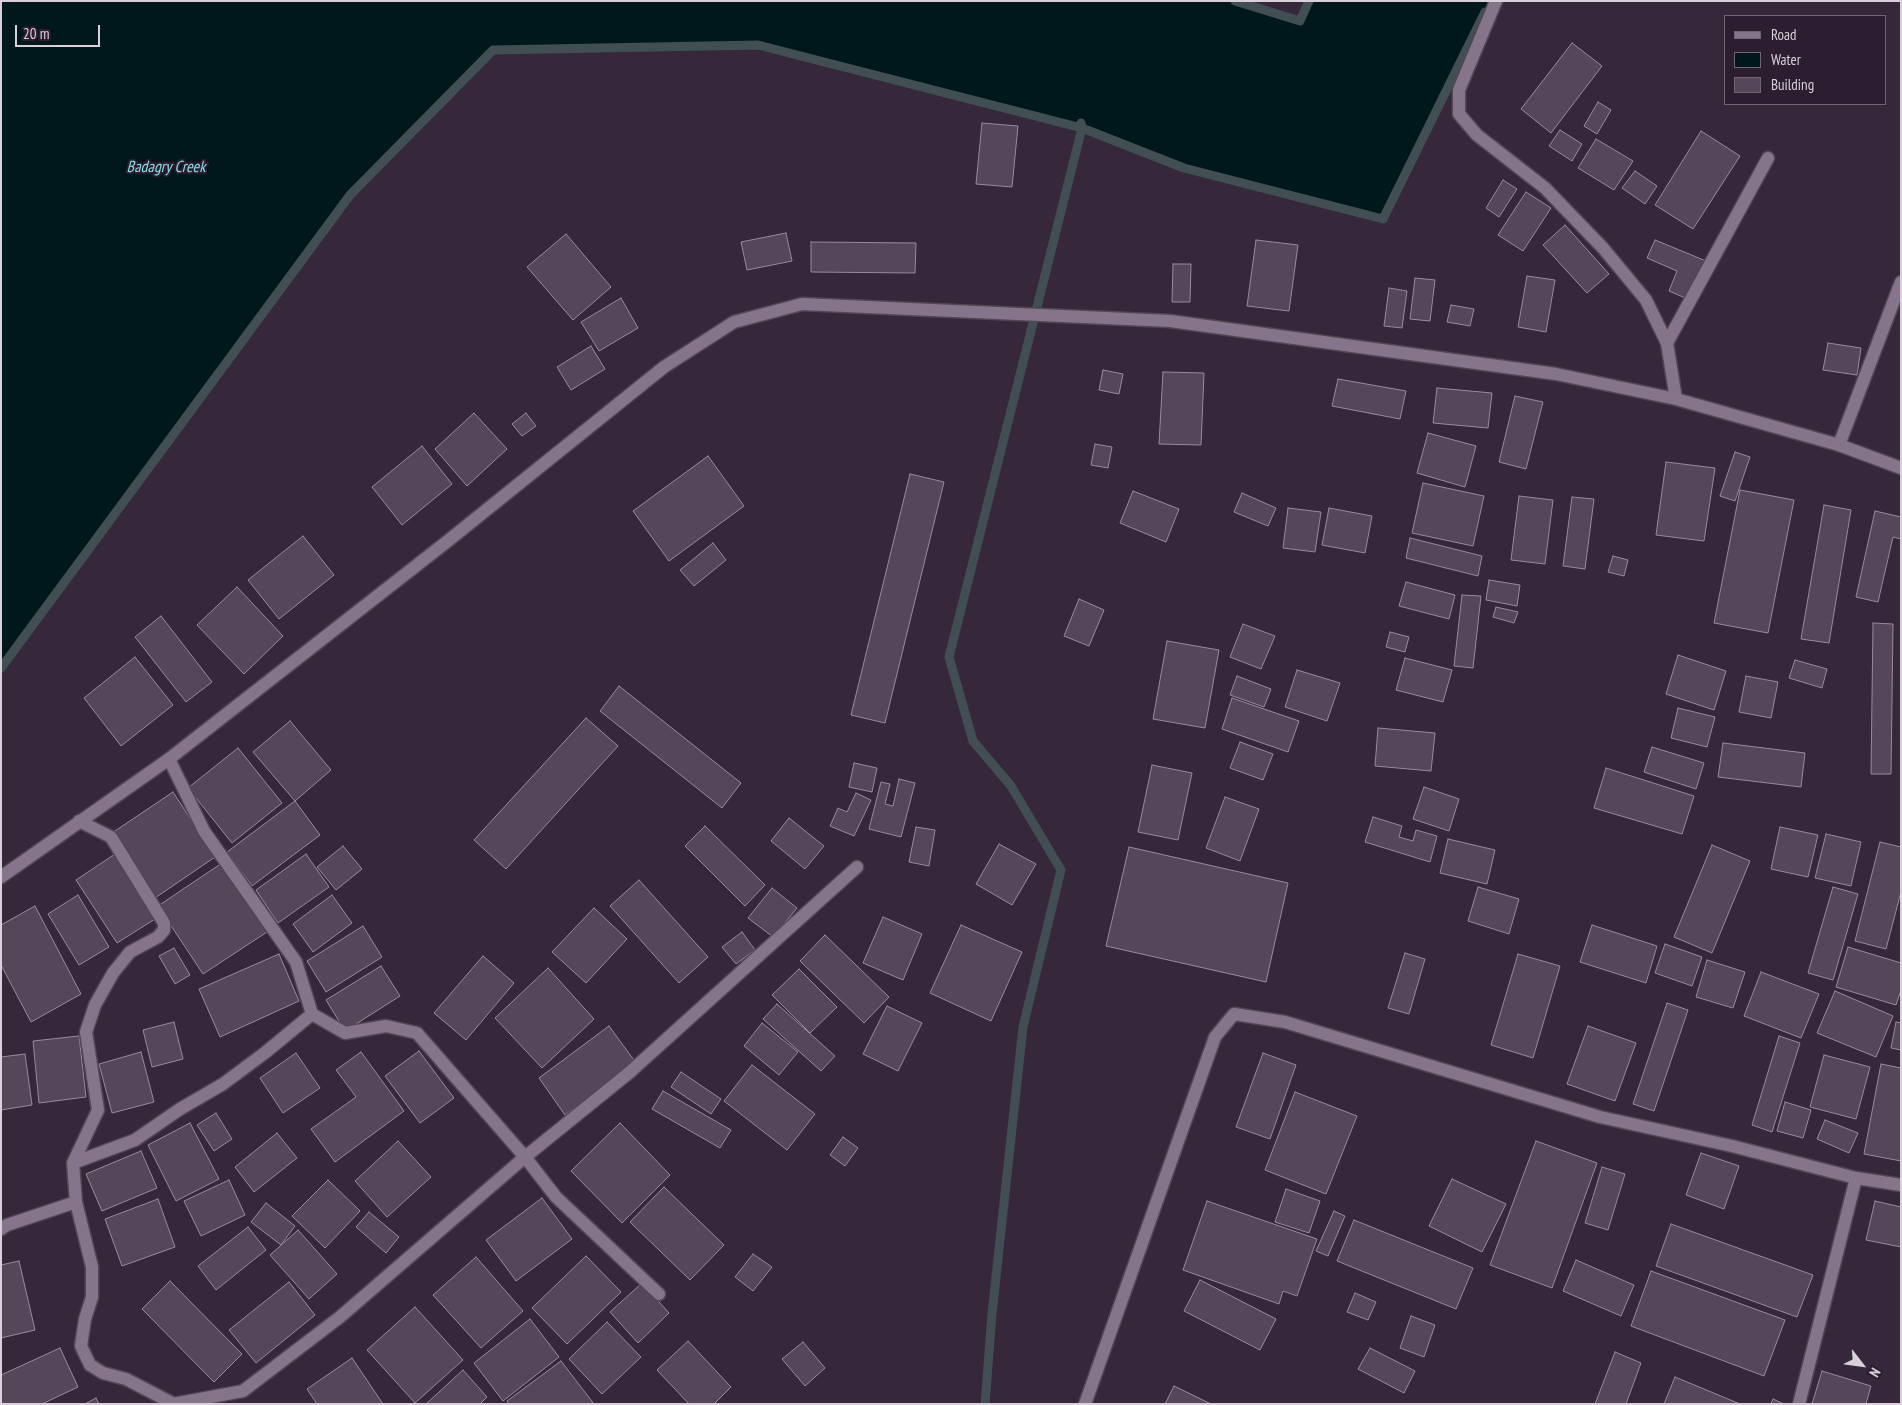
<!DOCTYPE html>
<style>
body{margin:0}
#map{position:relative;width:1902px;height:1405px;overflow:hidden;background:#36283a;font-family:"PT Sans Narrow",sans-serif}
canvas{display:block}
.frame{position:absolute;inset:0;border:2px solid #d9d0db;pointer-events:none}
.legend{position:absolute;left:1724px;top:15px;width:162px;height:90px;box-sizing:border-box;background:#2c1e30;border:1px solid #716574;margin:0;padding:6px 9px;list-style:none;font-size:15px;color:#d9d0db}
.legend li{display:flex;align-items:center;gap:10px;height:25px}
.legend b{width:25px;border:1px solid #716574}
.north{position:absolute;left:1837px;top:1340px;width:50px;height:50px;-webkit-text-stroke:4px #2c1e30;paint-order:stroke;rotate:120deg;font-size:14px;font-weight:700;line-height:20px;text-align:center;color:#d9d0db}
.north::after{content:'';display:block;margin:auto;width:18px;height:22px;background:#d9d0db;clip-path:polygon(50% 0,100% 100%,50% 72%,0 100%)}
.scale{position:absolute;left:15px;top:25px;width:85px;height:22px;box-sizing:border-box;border:2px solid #d9d0db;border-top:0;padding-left:6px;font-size:15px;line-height:18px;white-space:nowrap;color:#d9d0db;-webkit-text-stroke:4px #2c1e30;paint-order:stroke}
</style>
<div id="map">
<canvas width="1902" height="1405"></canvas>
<div class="frame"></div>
<ul class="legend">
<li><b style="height:6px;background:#86758a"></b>Road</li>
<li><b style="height:14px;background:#00181b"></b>Water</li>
<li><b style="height:14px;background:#564659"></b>Building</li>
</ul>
<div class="north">N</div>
<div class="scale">20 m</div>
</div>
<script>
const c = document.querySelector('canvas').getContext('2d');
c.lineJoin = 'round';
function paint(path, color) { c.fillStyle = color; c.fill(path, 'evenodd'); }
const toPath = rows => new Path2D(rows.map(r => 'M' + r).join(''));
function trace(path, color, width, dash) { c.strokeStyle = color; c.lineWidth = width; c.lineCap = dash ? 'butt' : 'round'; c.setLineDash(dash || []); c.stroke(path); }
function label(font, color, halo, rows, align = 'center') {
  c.font = font + ' "PT Sans Narrow",sans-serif'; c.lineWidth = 4; c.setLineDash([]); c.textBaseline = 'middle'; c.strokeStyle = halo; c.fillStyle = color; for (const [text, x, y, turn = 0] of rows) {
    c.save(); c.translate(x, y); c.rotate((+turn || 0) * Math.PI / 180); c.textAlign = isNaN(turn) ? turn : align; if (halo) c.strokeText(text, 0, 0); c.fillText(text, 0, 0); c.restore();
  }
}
const water = toPath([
 [1,1,1235,1,1300,21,1309,1,1491,1,1383,219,1184,168,1082,128,758,45,493,50,350,195,1,668,1,1]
]);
const stream = toPath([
 [1235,1,1300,21,1309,1],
 [1,668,350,195,493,50,758,45,1082,128,1184,168,1383,219,1485,12],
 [985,1404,992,1314,1023,1027,1061,870,1011,786,973,741,949,657,1082,128,1081,123]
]);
const building = toPath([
 [1572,43,1602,66,1551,133,1521,109,1572,43],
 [1598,102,1611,110,1597,134,1584,126,1598,102],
 [982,123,1018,126,1012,187,976,184,982,123],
 [1560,130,1582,144,1572,161,1549,146,1560,130],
 [1701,131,1740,156,1693,229,1655,205,1701,131],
 [1596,139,1633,161,1614,190,1578,168,1596,139],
 [1635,171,1657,186,1645,204,1622,188,1635,171],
 [1503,180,1517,189,1499,217,1486,208,1503,180],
 [1526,192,1551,208,1523,251,1498,235,1526,192],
 [1565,225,1609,274,1587,293,1543,245,1565,225],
 [786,233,792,261,747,270,741,242,786,233],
 [566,234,611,287,573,320,527,267,566,234],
 [1256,240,1298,245,1289,311,1247,306,1256,240],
 [1655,240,1706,261,1690,300,1669,291,1677,271,1647,258,1655,240],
 [811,242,916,243,915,273,811,272,811,242],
 [1173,264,1191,264,1190,302,1172,302,1173,264],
 [1527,276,1555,280,1546,332,1518,327,1527,276],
 [1415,278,1435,280,1430,321,1410,319,1415,278],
 [1389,288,1407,291,1402,328,1384,326,1389,288],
 [621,298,638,328,599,351,581,322,621,298],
 [1451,305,1474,309,1470,326,1447,322,1451,305],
 [1828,343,1861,348,1857,375,1823,370,1828,343],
 [591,346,605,369,571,390,557,367,591,346],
 [1103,370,1123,374,1119,394,1099,390,1103,370],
 [1163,372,1204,373,1201,445,1159,444,1163,372],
 [1338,379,1406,391,1400,419,1332,406,1338,379],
 [1437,388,1492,393,1488,428,1433,423,1437,388],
 [1515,396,1543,402,1526,469,1499,462,1515,396],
 [474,413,507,449,467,486,435,449,474,413],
 [526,413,536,426,522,436,512,424,526,413],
 [1428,433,1476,446,1465,487,1417,473,1428,433],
 [1095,444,1112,447,1108,468,1091,465,1095,444],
 [422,446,452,484,402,525,372,487,422,446],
 [1735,452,1750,457,1735,501,1720,496,1735,452],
 [708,456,744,506,669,561,633,511,708,456],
 [1666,462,1715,468,1704,541,1656,535,1666,462],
 [910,474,944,482,885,723,851,715,910,474],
 [1423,483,1484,496,1473,546,1412,533,1423,483],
 [1740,490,1794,500,1768,633,1714,623,1740,490],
 [1133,491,1179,509,1166,542,1120,523,1133,491],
 [1242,493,1276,508,1268,526,1234,512,1242,493],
 [1519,496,1553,500,1545,564,1511,560,1519,496],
 [1572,497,1594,499,1585,569,1563,566,1572,497],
 [1824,505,1851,510,1829,643,1801,639,1824,505],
 [1288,508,1321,512,1315,552,1283,548,1288,508],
 [1329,508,1372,516,1365,553,1322,545,1329,508],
 [1875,511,1901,517,1901,539,1893,537,1878,602,1856,597,1875,511],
 [303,536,334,575,279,619,248,580,303,536],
 [1410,538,1482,556,1478,576,1406,558,1410,538],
 [713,543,726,560,694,586,680,570,713,543],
 [1613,556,1628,560,1624,576,1608,572,1613,556],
 [1489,580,1520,585,1517,606,1486,600,1489,580],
 [1406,582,1455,595,1449,619,1399,606,1406,582],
 [237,587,283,636,244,674,197,625,237,587],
 [1462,595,1481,596,1473,668,1454,666,1462,595],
 [1079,599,1104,610,1089,646,1064,636,1079,599],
 [1496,607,1518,612,1514,623,1493,617,1496,607],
 [161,616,212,682,186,702,135,637,161,616],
 [1873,623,1893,624,1891,774,1871,774,1873,623],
 [1243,624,1275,636,1261,669,1230,657,1243,624],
 [1390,632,1409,637,1405,652,1386,647,1390,632],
 [1167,641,1219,650,1205,728,1153,719,1167,641],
 [1678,655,1726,671,1714,710,1666,694,1678,655],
 [135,657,173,705,121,746,84,698,135,657],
 [1405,658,1452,670,1443,702,1396,690,1405,658],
 [1795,660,1827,669,1822,688,1789,678,1795,660],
 [1297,670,1340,683,1327,721,1285,707,1297,670],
 [1237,676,1271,689,1264,707,1230,695,1237,676],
 [1746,676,1778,682,1771,718,1739,712,1746,676],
 [619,686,741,783,722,808,600,711,619,686],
 [1232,698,1299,721,1288,752,1222,729,1232,698],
 [1678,708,1715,717,1707,747,1671,738,1678,708],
 [586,718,618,746,506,869,474,840,586,718],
 [290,721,331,770,295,801,253,752,290,721],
 [1378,728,1435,733,1431,771,1375,766,1378,728],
 [1240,742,1273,754,1263,780,1230,768,1240,742],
 [1723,743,1805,753,1801,787,1718,777,1723,743],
 [1652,747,1704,763,1696,789,1644,772,1652,747],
 [238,748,282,803,232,843,188,788,238,748],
 [854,763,877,768,872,792,849,787,854,763],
 [1152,765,1192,773,1178,840,1138,832,1152,765],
 [1606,768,1694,796,1682,834,1594,808,1606,768],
 [899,779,915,783,901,837,869,829,881,782,890,784,885,804,893,806,899,779],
 [1424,787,1459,799,1449,831,1413,819,1424,787],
 [173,792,215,857,155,898,112,833,173,792],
 [856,793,871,800,854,836,830,826,838,808,847,812,856,793],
 [1225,797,1259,809,1240,861,1206,848,1225,797],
 [295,801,320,835,252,886,227,852,295,801],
 [1373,817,1402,826,1399,837,1413,841,1416,830,1437,836,1430,862,1365,842,1373,817],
 [789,818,824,846,805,869,771,841,789,818],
 [705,826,765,885,745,906,685,846,705,826],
 [916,827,935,830,929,866,909,862,916,827],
 [1780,827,1818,835,1808,877,1771,869,1780,827],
 [1826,834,1861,842,1851,886,1815,878,1826,834],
 [1448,839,1495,850,1487,884,1440,873,1448,839],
 [1880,842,1901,847,1901,892,1886,949,1855,941,1880,842],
 [999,844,1036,864,1012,905,976,884,999,844],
 [1712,845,1750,861,1712,953,1674,937,1712,845],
 [343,846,362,869,336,890,317,867,343,846],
 [1129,847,1288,883,1266,982,1106,946,1129,847],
 [115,854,155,919,117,943,76,880,115,854],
 [306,854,329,887,278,923,256,890,306,854],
 [222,863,267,932,203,974,158,906,222,863],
 [639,880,708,957,679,983,610,906,639,880],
 [1478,887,1519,899,1509,934,1468,921,1478,887],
 [1833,887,1858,894,1833,980,1808,973,1833,887],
 [772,888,797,908,773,937,748,918,772,888],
 [78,895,109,947,79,965,48,914,78,895],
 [332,895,352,923,313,952,293,924,332,895],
 [35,906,81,994,31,1022,1,965,1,925,35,906],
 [594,908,627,939,586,983,552,952,594,908],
 [883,917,922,934,903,980,863,963,883,917],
 [961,925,1022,952,991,1021,930,993,961,925],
 [1592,925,1657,946,1646,983,1580,962,1592,925],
 [363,926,382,957,326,992,307,961,363,926],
 [742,932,755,950,736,964,722,947,742,932],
 [825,935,889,997,864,1023,800,961,825,935],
 [1665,944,1702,957,1692,986,1655,973,1665,944],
 [1848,947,1901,963,1901,990,1896,1005,1836,987,1848,947],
 [174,948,190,975,175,984,159,956,174,948],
 [1405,953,1425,959,1409,1014,1388,1008,1405,953],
 [279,954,299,1001,220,1037,199,989,279,954],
 [1518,954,1560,966,1533,1058,1491,1045,1518,954],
 [483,956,514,983,466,1040,434,1013,483,956],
 [1707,960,1745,972,1733,1008,1696,997,1707,960],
 [381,966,400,996,345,1031,326,1000,381,966],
 [548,968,594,1019,542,1068,495,1018,548,968],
 [799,969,837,1007,810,1033,772,995,799,969],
 [1761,972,1819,994,1801,1038,1744,1016,1761,972],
 [1835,991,1893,1016,1876,1057,1817,1033,1835,991],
 [1667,1003,1688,1010,1654,1111,1633,1104,1667,1003],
 [777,1004,835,1056,821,1071,763,1019,777,1004],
 [887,1006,922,1023,898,1071,863,1054,887,1006],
 [174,1022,183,1059,152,1067,143,1030,174,1022],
 [1896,1022,1901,1023,1901,1050,1891,1048,1896,1022],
 [762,1023,798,1052,779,1075,744,1046,762,1023],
 [609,1026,636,1063,565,1115,539,1078,609,1026],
 [1588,1026,1636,1043,1615,1101,1567,1084,1588,1026],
 [79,1036,86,1097,39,1103,33,1041,79,1036],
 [1779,1036,1800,1043,1772,1132,1752,1125,1779,1036],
 [419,1051,454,1098,420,1123,385,1076,419,1051],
 [141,1052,154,1102,112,1113,99,1064,141,1052],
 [361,1052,404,1111,335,1162,311,1129,356,1097,336,1070,361,1052],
 [296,1053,320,1088,283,1113,260,1078,296,1053],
 [1263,1053,1296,1065,1270,1139,1236,1127,1263,1053],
 [25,1054,32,1105,1,1110,1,1057,25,1054],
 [1824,1055,1870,1067,1856,1119,1810,1107,1824,1055],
 [1881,1064,1901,1068,1901,1161,1864,1154,1881,1064],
 [752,1065,815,1114,787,1150,724,1101,752,1065],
 [681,1072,721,1099,711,1114,671,1087,681,1072],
 [663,1091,731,1130,720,1148,652,1109,663,1091],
 [1295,1092,1357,1116,1326,1194,1265,1170,1295,1092],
 [1785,1102,1811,1110,1803,1138,1777,1131,1785,1102],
 [216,1113,232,1139,214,1151,197,1125,216,1113],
 [1825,1120,1858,1133,1849,1153,1817,1139,1825,1120],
 [190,1123,219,1179,176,1201,148,1145,190,1123],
 [620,1123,670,1175,622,1223,571,1171,620,1123],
 [277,1133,297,1158,254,1192,235,1167,277,1133],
 [843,1137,858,1148,845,1166,830,1155,843,1137],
 [398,1141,431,1177,387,1217,355,1181,398,1141],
 [1536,1141,1597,1163,1552,1288,1490,1265,1536,1141],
 [141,1151,157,1188,102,1211,86,1174,141,1151],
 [1701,1153,1739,1166,1724,1209,1686,1195,1701,1153],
 [1602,1167,1625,1174,1608,1230,1585,1223,1602,1167],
 [1452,1179,1506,1204,1482,1252,1429,1226,1452,1179],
 [229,1180,245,1215,201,1236,184,1201,229,1180],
 [328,1180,360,1211,325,1248,292,1216,328,1180],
 [664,1187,724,1245,690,1280,630,1222,664,1187],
 [1286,1189,1320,1201,1309,1233,1275,1222,1286,1189],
 [542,1198,572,1239,516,1281,486,1240,542,1198],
 [158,1199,175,1247,122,1266,105,1219,158,1199],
 [1207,1201,1317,1239,1297,1296,1283,1291,1279,1304,1183,1270,1207,1201],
 [1875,1201,1901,1207,1901,1247,1866,1240,1875,1201],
 [266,1203,295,1226,281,1245,251,1222,266,1203],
 [1334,1211,1345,1216,1328,1256,1316,1251,1334,1211],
 [369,1212,399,1237,386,1253,356,1227,369,1212],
 [1354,1220,1473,1268,1456,1309,1337,1261,1354,1220],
 [1671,1224,1813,1275,1797,1317,1656,1266,1671,1224],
 [248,1227,266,1250,216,1290,198,1266,248,1227],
 [298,1230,337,1274,309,1299,270,1255,298,1230],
 [753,1254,772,1267,753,1291,735,1277,753,1254],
 [586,1256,621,1292,567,1344,532,1308,586,1256],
 [476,1257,523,1311,481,1348,433,1295,476,1257],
 [1576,1260,1634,1285,1621,1316,1563,1291,1576,1260],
 [19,1261,35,1330,1,1338,1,1265,19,1261],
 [1651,1271,1785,1320,1764,1376,1631,1326,1651,1271],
 [1200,1280,1276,1319,1260,1350,1184,1311,1200,1280],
 [170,1281,242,1354,214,1382,142,1309,170,1281],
 [289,1282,315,1315,256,1363,229,1330,289,1282],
 [642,1283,669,1313,638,1343,610,1312,642,1283],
 [1355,1293,1376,1302,1368,1320,1347,1312,1355,1293],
 [415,1307,463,1360,415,1403,367,1350,415,1307],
 [1411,1316,1435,1325,1424,1357,1400,1348,1411,1316],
 [530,1319,559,1357,503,1401,474,1363,530,1319],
 [607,1322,641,1357,602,1394,569,1359,607,1322],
 [688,1341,731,1387,714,1404,689,1404,657,1370,688,1341],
 [803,1342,825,1368,805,1386,782,1359,803,1342],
 [60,1348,78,1387,42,1404,1,1404,1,1375,60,1348],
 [1370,1348,1415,1371,1404,1393,1358,1369,1370,1348],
 [1615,1352,1641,1363,1626,1404,1595,1404,1615,1352],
 [352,1358,383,1404,317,1404,307,1389,352,1358],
 [561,1361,594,1404,509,1404,507,1401,561,1361],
 [463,1370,487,1397,480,1404,426,1404,463,1370],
 [1822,1371,1871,1386,1866,1404,1812,1404,1822,1371],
 [1675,1377,1740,1404,1664,1404,1675,1377],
 [1174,1386,1211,1404,1165,1404,1174,1386],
 [96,1398,99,1404,85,1404,96,1398],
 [1773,1399,1784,1404,1771,1404,1773,1399]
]);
const service = toPath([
 [1667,343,1768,158]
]);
const minor = toPath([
 [1496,1,1459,90,1459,114,1477,135,1545,188,1603,248,1646,300,1667,343,1676,399],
 [1839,445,1901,282],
 [169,759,204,831,296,962,312,1014,345,1033,386,1026,417,1033,525,1157,556,1197,659,1294],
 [79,821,111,837,164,923,164,930,158,937,130,952,113,973,95,1005,86,1032,98,1110,73,1163,76,1202,92,1267,92,1297,85,1319,81,1346,90,1365,103,1373,126,1379,172,1403],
 [73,1163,135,1140,180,1109,223,1084,266,1052,312,1014],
 [1,1229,7,1225,76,1202],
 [173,1404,243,1391,340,1317,525,1157,630,1072,857,867],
 [1085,1404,1215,1037,1234,1014,1285,1022,1600,1117,1732,1146,1856,1178,1901,1185],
 [1799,1404,1856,1178]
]);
const tertiary = toPath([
 [1,877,169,759,449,540,664,367,734,322,802,304,1170,321,1556,374,1676,399,1839,445,1901,468]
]);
const waterNames = [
 ["Badagry Creek",166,167]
];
paint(water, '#00181b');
trace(water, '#414f55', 1);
trace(stream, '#414f55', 9);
paint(building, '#564659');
trace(building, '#9b899f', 1);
trace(service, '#524655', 15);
trace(minor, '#524655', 15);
trace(tertiary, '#524655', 15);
trace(service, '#86758a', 12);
trace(minor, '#86758a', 12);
trace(tertiary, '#86758a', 12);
label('italic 16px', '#89dfe7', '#2c1e30', waterNames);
</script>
